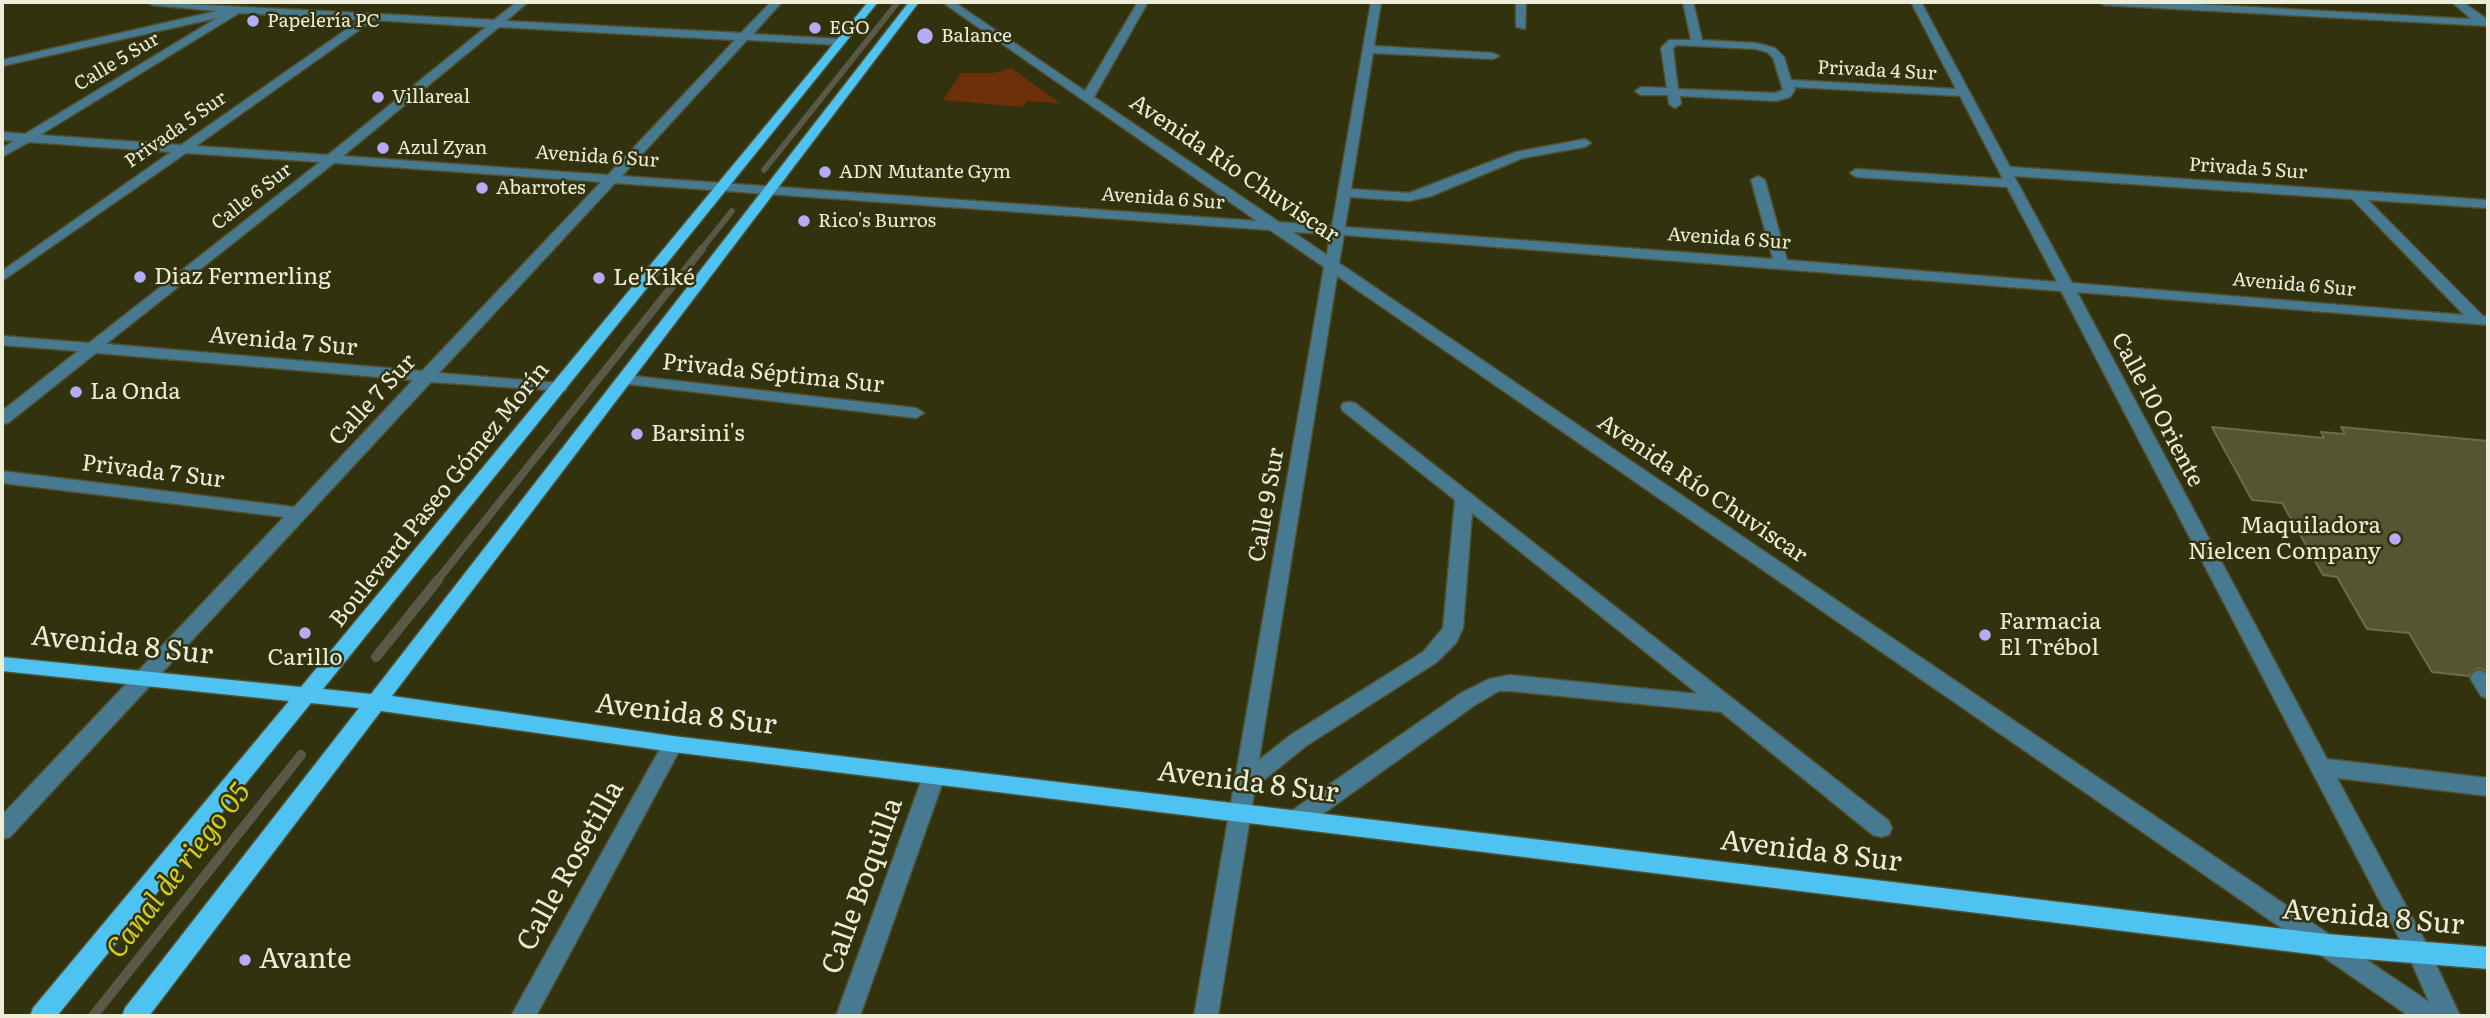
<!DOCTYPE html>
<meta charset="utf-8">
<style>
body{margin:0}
#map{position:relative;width:2490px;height:1018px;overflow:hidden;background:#33320e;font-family:Literata,serif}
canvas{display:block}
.frame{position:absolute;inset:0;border:4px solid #ecedd9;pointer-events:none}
</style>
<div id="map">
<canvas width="2490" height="1018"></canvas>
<div class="frame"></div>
</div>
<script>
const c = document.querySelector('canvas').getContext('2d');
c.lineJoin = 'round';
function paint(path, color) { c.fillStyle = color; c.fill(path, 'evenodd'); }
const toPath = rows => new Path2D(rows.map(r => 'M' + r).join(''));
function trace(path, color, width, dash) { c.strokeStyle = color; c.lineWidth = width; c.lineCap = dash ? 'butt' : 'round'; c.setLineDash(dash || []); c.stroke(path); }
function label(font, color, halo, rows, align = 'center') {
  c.font = font + ' Literata,serif'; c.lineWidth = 5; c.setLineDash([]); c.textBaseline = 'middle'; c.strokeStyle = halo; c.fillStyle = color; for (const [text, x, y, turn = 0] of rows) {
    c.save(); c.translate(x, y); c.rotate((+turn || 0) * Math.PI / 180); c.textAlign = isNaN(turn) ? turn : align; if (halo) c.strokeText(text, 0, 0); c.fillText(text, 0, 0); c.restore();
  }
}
const green = toPath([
 [1011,68,1060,103,1027,101,1023,107,943,100,961,73,994,73]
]);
const streamFar2 = toPath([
 [764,170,898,2],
 [700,251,732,211]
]);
const streamFar1 = toPath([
 [436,582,702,249]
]);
const stream = toPath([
 [376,657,438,580],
 [93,1016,301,755]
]);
const building = toPath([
 [2212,427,2324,438,2321,432,2345,434,2341,427,2488,441,2488,672,2479,668,2468,676,2432,672,2409,633,2367,629,2337,577,2323,575,2282,503,2252,500,2212,427]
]);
const minor = toPath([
 [147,2,494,20,517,2,528,2,506,21,741,33,771,2,782,2,753,34,840,39,846,42,840,45,747,40,622,176,1257,221,942,2,954,2,1085,91,1138,2,1148,2,1094,97,1279,222,1332,226,1371,2,1381,2,1374,46,1493,53,1499,56,1493,59,1373,53,1351,189,1409,193,1516,152,1585,139,1591,143,1585,147,1523,158,1431,196,1409,201,1350,197,1345,227,1773,259,1751,180,1758,176,1765,180,1787,260,2057,282,2007,187,1856,177,1850,173,1856,169,2003,179,1960,96,1794,87,1795,90,1790,97,1776,101,1680,96,1681,104,1675,108,1669,104,1668,95,1641,95,1635,91,1641,87,1667,88,1661,48,1669,40,1691,40,1683,2,1693,2,1702,40,1756,43,1775,48,1784,57,1791,80,1956,89,1911,2,1921,2,2010,167,2488,200,2488,208,2368,200,2483,316,2488,317,2488,325,2077,292,2327,759,2488,778,2488,796,2337,778,2426,943,2460,1016,2409,1016,1337,276,1259,760,1292,734,1423,652,1443,628,1455,500,1343,411,1341,407,1343,403,1349,402,1355,403,1889,821,1892,828,1889,835,1881,837,1873,835,1721,712,1510,691,1499,691,1475,705,1306,826,1298,828,1290,826,1287,819,1290,812,1461,693,1489,679,1510,675,1698,694,1472,513,1463,628,1456,643,1437,662,1306,746,1255,787,1218,1016,1194,1016,1324,267,1270,230,615,183,439,373,559,383,567,388,565,391,431,382,10,837,2,839,2,815,284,517,2,483,2,471,294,507,413,380,96,353,8,423,2,424,2,411,78,351,2,345,2,336,89,343,320,162,186,153,2,281,2,271,171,152,29,142,2,157,2,148,14,141,2,140,2,132,25,134,217,18,2,66,2,60,217,11,152,5,147,2],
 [239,13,360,20,181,145,40,135,239,13],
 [373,20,486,27,328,155,196,146,373,20],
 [499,27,735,40,608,175,343,156,499,27],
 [1676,45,1756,49,1767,52,1773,58,1783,90,1775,93,1678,89,1673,49,1676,45],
 [334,163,601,182,422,371,106,344,334,163],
 [2014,176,2352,199,2464,315,2072,283,2014,176],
 [1293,232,1330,234,1327,255,1293,232],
 [1344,235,2061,291,2410,959,2429,1002,1339,263,1344,235],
 [1516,2,1526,2,1525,29,1516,27,1516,2],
 [2099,2,2158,2,2471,19,2452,2,2463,2,2488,20,2488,26,2104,5,2099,2],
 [625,375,916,408,924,413,916,418,619,383,617,380,619,377,625,375],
 [2480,670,2488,675,2488,699,2481,696,2470,678,2473,673,2480,670],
 [673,736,680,738,683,744,536,1016,511,1016,666,738,673,736],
 [934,767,941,770,945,776,860,1016,836,1016,923,776,927,770,934,767]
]);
const major = toPath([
 [868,2,878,2,323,689,371,694,909,2,919,2,392,696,673,736,2326,934,2488,947,2488,969,2326,956,673,752,381,711,149,1016,122,1016,125,1008,359,708,311,703,57,1016,30,1016,33,1008,289,701,2,671,2,657,301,687,868,2]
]);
const markers = [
 [253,21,7,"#b4acf9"],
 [815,28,7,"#b4acf9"],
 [925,36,9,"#b4acf9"],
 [378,97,7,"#b4acf9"],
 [383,148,7,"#b4acf9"],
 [825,172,7,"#b4acf9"],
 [482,188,7,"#b4acf9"],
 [804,221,7,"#b4acf9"],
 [140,277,7,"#b4acf9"],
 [599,278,7,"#b4acf9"],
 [76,392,7,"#b4acf9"],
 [637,434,7,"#b4acf9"],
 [2395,539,7,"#b4acf9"],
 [305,633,7,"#b4acf9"],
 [1985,635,7,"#b4acf9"],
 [245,960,7,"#b4acf9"]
];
const farPoinames = [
 ["Papelería PC",267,21],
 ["EGO",829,28],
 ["Balance",941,36],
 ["Villareal",392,97],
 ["Azul Zyan",397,148],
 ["ADN Mutante Gym",839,172],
 ["Abarrotes",496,188],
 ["Rico's Burros",818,221]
];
const farStreetnames = [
 ["Calle 5 Sur",117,62,-31],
 ["Privada 4 Sur",1877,71,3],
 ["Privada 5 Sur",176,130,-35],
 ["Avenida 6 Sur",597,157,4],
 ["Privada 5 Sur",2248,169,4],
 ["Calle 6 Sur",252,197,-38],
 ["Avenida 6 Sur",1163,199,4],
 ["Avenida 6 Sur",1729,239,4],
 ["Avenida 6 Sur",2294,285,5]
];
const streetNames = [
 ["Avenida Río Chuviscar",1234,169,34],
 ["Avenida 7 Sur",283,342,5],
 ["Privada Séptima Sur",773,374,6],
 ["Calle 7 Sur",373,400,-47],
 ["Calle 10 Oriente",2157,410,62],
 ["Privada 7 Sur",153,472,7],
 ["Avenida Río Chuviscar",1702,489,34],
 ["Boulevard Paseo Gómez Morín",440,495,-51],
 ["Calle 9 Sur",1267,505,-80]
];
const poiNames = [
 ["Diaz Fermerling",154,277],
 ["Le'Kiké",613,278],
 ["La Onda",90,392],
 ["Barsini's",651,434],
 ["Maquiladora",2381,526,"right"],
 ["Nielcen Company",2381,552,"right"],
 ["Farmacia",1999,622],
 ["El Trébol",1999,648],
 ["Carillo",305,658,"center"]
];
const nearStreetnames = [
 ["Avenida 8 Sur",122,646,6],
 ["Avenida 8 Sur",686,715,7],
 ["Avenida 8 Sur",1248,783,7],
 ["Avenida 8 Sur",1811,852,7],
 ["Calle Rosetilla",571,866,-61],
 ["Calle Boquilla",863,886,-70],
 ["Avenida 8 Sur",2373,918,5]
];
const nearWaternames = [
 ["Canal de riego 05",179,871,-52]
];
const nearPoinames = [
 ["Avante",259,960]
];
paint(green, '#6c310a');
trace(streamFar2, '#595947', 6);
trace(streamFar1, '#595947', 8);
trace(stream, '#595947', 10);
paint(building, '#555531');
trace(building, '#6c6d48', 2);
trace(minor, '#51502e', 3);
trace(major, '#51502e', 3);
paint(minor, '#477a91');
paint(major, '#4ec2f1');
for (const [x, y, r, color] of markers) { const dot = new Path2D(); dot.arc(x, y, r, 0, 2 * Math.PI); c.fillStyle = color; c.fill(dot); trace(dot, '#33320e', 2.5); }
label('19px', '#ecedd9', '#33320e', farPoinames, 'left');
label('19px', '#ecedd9', '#33320e', farStreetnames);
label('23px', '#ecedd9', '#33320e', streetNames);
label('23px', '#ecedd9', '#33320e', poiNames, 'left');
label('28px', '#ecedd9', '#33320e', nearStreetnames);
label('italic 28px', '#d2cf1c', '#33320e', nearWaternames);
label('28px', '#ecedd9', '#33320e', nearPoinames, 'left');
</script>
